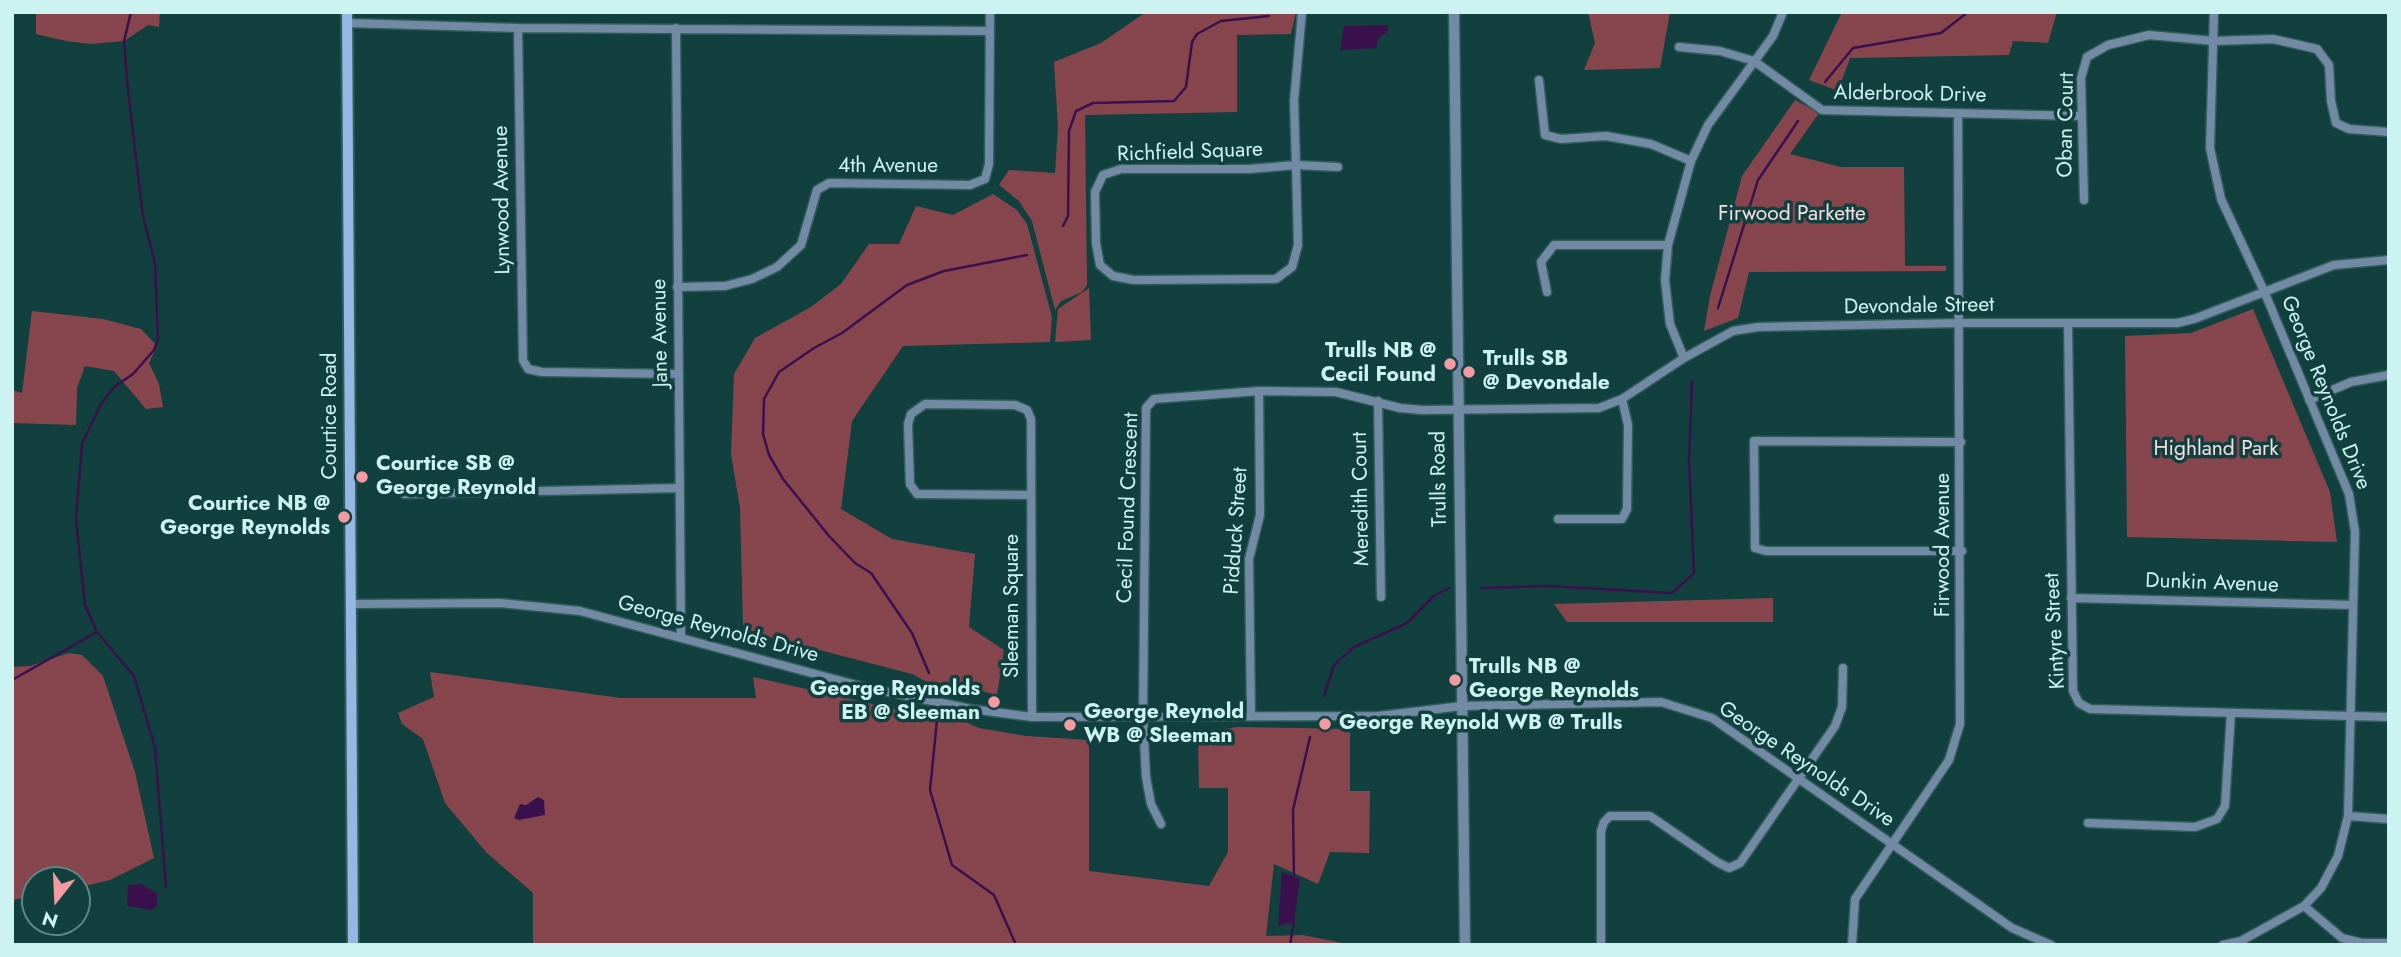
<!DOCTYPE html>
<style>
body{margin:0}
#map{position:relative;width:2401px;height:957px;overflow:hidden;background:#12403f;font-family:Jost,sans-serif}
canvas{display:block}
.frame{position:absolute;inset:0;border:14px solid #ccf3f1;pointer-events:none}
.north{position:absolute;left:21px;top:866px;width:70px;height:70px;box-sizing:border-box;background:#12403f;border:2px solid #5c8886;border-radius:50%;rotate:198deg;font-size:19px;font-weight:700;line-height:28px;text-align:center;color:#ccf3f1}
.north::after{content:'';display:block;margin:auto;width:24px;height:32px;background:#f49aa3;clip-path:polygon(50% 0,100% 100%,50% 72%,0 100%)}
</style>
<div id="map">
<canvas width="2401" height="957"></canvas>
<div class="frame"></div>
<div class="north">N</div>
</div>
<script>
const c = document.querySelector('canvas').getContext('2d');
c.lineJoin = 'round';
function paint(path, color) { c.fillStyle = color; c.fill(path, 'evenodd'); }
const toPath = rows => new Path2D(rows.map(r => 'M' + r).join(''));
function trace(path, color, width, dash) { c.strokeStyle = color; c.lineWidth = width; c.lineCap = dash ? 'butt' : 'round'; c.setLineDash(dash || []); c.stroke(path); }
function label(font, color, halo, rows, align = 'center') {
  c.font = font + ' Jost,sans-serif'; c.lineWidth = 7; c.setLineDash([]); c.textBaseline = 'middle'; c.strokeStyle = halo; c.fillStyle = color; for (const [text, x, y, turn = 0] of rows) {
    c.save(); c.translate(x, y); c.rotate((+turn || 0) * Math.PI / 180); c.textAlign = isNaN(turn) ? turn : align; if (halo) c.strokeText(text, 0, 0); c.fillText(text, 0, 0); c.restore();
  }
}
const green = toPath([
 [36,12,160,12,159,27,148,25,124,41,90,44,66,41,36,34],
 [1146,12,1296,12,1291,34,1237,35,1237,112,1085,115,1087,285,1082,292,1061,301,1055,310,1032,221,1019,201,999,185,1009,170,1055,173,1058,127,1054,62,1101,43],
 [1588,12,1670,12,1660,68,1584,70,1595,43],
 [1842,12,2057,12,2048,43,2013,41,2009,55,1850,58,1838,91,1809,80],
 [1795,100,1819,113,1790,154,1841,167,1904,167,1905,266,1946,266,1946,271,1749,272,1738,318,1704,331,1710,296,1742,176],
 [993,194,1017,210,1027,224,1052,317,1050,342,903,346,852,421,841,509,892,539,975,554,969,627,1004,650,997,695,958,685,927,682,912,674,754,633,743,625,740,508,731,454,734,374,755,338,811,307,841,284,869,244,899,244,916,206,953,215],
 [1089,288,1091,340,1055,342,1058,309],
 [2253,309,2330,492,2337,542,2127,537,2125,336,2191,333],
 [32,311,103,319,141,329,157,346,149,363,159,384,163,407,146,409,114,371,85,366,77,388,76,425,12,423,12,390,22,393],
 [1773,598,1773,622,1567,622,1554,604],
 [69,653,82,655,103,676,135,772,154,858,110,880,77,888,77,880,35,880,35,896,12,900,12,667,30,666],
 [430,672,621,698,756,698,753,677,918,714,959,719,979,728,1026,736,1089,740,1089,871,1209,886,1228,852,1228,788,1199,788,1198,733,1238,727,1350,729,1350,791,1370,791,1369,853,1330,852,1318,884,1274,864,1266,936,1303,935,1352,945,533,945,533,893,486,852,445,803,423,739,402,724,398,713,434,697]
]);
const water = toPath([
 [1389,25,1387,33,1379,37,1376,48,1340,50,1344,26],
 [538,797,544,800,545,815,519,820,514,818,520,804,526,805],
 [1282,872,1300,879,1294,922,1278,926],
 [141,884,157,893,157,907,151,910,127,906,128,885]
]);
const stream = toPath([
 [131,12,124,41,128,91,143,216,155,263,158,339,154,350,133,374,114,387,101,404,82,444,76,520,85,605,97,632,134,676,155,748,166,887],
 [1825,82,1853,48,1941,33,1968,12],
 [1063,226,1068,216,1069,131,1076,111,1093,103,1174,101,1186,87,1192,42,1197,34,1221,21,1269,16],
 [1718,308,1758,180,1798,121],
 [1481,588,1549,586,1672,593,1694,573,1689,460,1692,381],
 [929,673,912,633,871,573,855,563,829,536,783,479,769,455,763,434,764,399,779,372,814,348,842,333,907,285,944,271,1027,255],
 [12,680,97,632],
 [1324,696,1334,665,1354,647,1407,623,1434,596,1449,588],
 [937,720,930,790,952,865,994,895,1016,945],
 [1294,879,1293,810,1310,737],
 [1290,945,1294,921]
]);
const minor = toPath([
 [1302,12,1294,101,1296,165,1298,245,1292,267,1276,279,1134,280,1113,276,1100,265,1096,243,1095,192,1103,175,1121,169,1249,169,1296,165,1338,167],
 [2214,12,2210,148,2221,199,2264,291,2349,494,2355,532,2348,816,2338,856,2321,888,2304,906,2241,941,2223,945],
 [347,23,518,28,990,31],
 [518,28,523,360,528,369,542,372,679,374],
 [676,28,681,638],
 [1679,47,1720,51,1754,61,1822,110,2081,116],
 [1539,80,1545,135,1561,139,1606,136,1651,144,1691,161],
 [2084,200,2081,78,2087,57,2108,45,2149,35,2214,41,2273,39,2317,49,2329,65,2331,101,2336,123,2349,129,2389,132],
 [677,287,725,286,752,279,777,267,801,245,817,190,829,183,970,185,985,179,989,164,990,12],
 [1547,292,1541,262,1554,245,1668,245],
 [2068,324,2073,691,2079,703,2090,709,2389,717],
 [1684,358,1670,324,1665,280,1668,245,1691,161,1708,125,1773,36,1783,12],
 [2309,400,2351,382,2389,375],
 [1378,401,1381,597],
 [1961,442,1754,441,1755,548,1766,551,1962,551],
 [404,494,680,488],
 [1030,495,917,494,910,484,908,424,911,414,925,404,1015,405,1027,410,1031,419,1032,717],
 [1558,519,1622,519,1627,509,1628,425,1622,399],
 [2071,598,2353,605],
 [351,604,500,603,580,611,864,687,971,709,1032,717,1378,716,1462,706,1661,702,1712,718,2012,928,2051,945],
 [1251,716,1249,559,1260,515,1259,391],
 [2348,816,2389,819],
 [2088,823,2195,827,2217,819,2225,806,2231,713],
 [1161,824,1151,804,1146,777,1143,717,1146,408,1154,399,1259,391,1336,392,1400,408,1422,410,1599,408,1622,399,1684,358,1733,331,1758,327,1959,323,2177,323,2194,319,2334,265,2389,260],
 [2304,906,2342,938,2362,943,2389,943],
 [1601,945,1601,831,1604,822,1610,816,1650,816,1717,862,1729,868,1740,863,1835,726,1842,707,1843,668],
 [1852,945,1855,899,1949,760,1960,724,1958,114]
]);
const tertiary = toPath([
 [1454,12,1465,945]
]);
const secondary = toPath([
 [347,12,353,945]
]);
const markers = [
 [1450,364,7,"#f49aa3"],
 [1469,372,7,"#f49aa3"],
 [362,477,7,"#f49aa3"],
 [344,517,7,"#f49aa3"],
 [1455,680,7,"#f49aa3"],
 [994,702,7,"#f49aa3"],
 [1325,724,7,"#f49aa3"],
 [1070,725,7,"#f49aa3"]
];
const streetNames = [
 ["Alderbrook Drive",1910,95,1],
 ["Oban Court",2067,125,-89],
 ["Richfield Square",1190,153,-2],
 ["4th Avenue",888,167],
 ["Lynwood Avenue",503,200,-91],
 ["Devondale Street",1919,307,-1],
 ["Jane Avenue",661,333,-91],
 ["George Reynolds Drive",2325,393,68],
 ["Courtice Road",331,416,-90],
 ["Trulls Road",1440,479,-91],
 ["Meredith Court",1362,499,-91],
 ["Cecil Found Crescent",1129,508,-88],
 ["Pidduck Street",1237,531,-86],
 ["Firwood Avenue",1944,545,-90],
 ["Dunkin Avenue",2212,584,2],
 ["Sleeman Square",1013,606,-90],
 ["George Reynolds Drive",718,630,15],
 ["Kintyre Street",2056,631,-93],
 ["George Reynolds Drive",1806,765,34]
];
const parkNames = [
 ["Firwood Parkette",1792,215],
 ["Highland Park",2216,450]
];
const poiNames = [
 ["Trulls NB @",1436,352,"right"],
 ["Cecil Found",1436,376,"right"],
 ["Trulls SB",1483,360],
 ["@ Devondale",1483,384],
 ["Courtice SB @",376,465],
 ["George Reynold",376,489],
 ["Courtice NB @",330,505,"right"],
 ["George Reynolds",330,529,"right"],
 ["Trulls NB @",1469,668],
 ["George Reynolds",1469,692],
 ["George Reynolds",980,690,"right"],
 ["EB @ Sleeman",980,714,"right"],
 ["George Reynold",1084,713],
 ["WB @ Sleeman",1084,737],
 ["George Reynold WB @ Trulls",1339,724]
];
paint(green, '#87464e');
paint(water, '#3a114d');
trace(stream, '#3a114d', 2.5);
trace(minor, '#305d5b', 11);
trace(tertiary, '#305d5b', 13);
trace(secondary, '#305d5b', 14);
trace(minor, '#738aa5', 8);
trace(tertiary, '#738aa5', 10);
trace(secondary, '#94b8e3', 10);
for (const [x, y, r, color] of markers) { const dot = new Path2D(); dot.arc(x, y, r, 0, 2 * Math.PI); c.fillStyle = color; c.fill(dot); trace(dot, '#12403f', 2.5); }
label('21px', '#ccf3f1', '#12403f', streetNames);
label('21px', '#f6dddf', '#12403f', parkNames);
label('bold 21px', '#ccf3f1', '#12403f', poiNames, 'left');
</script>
